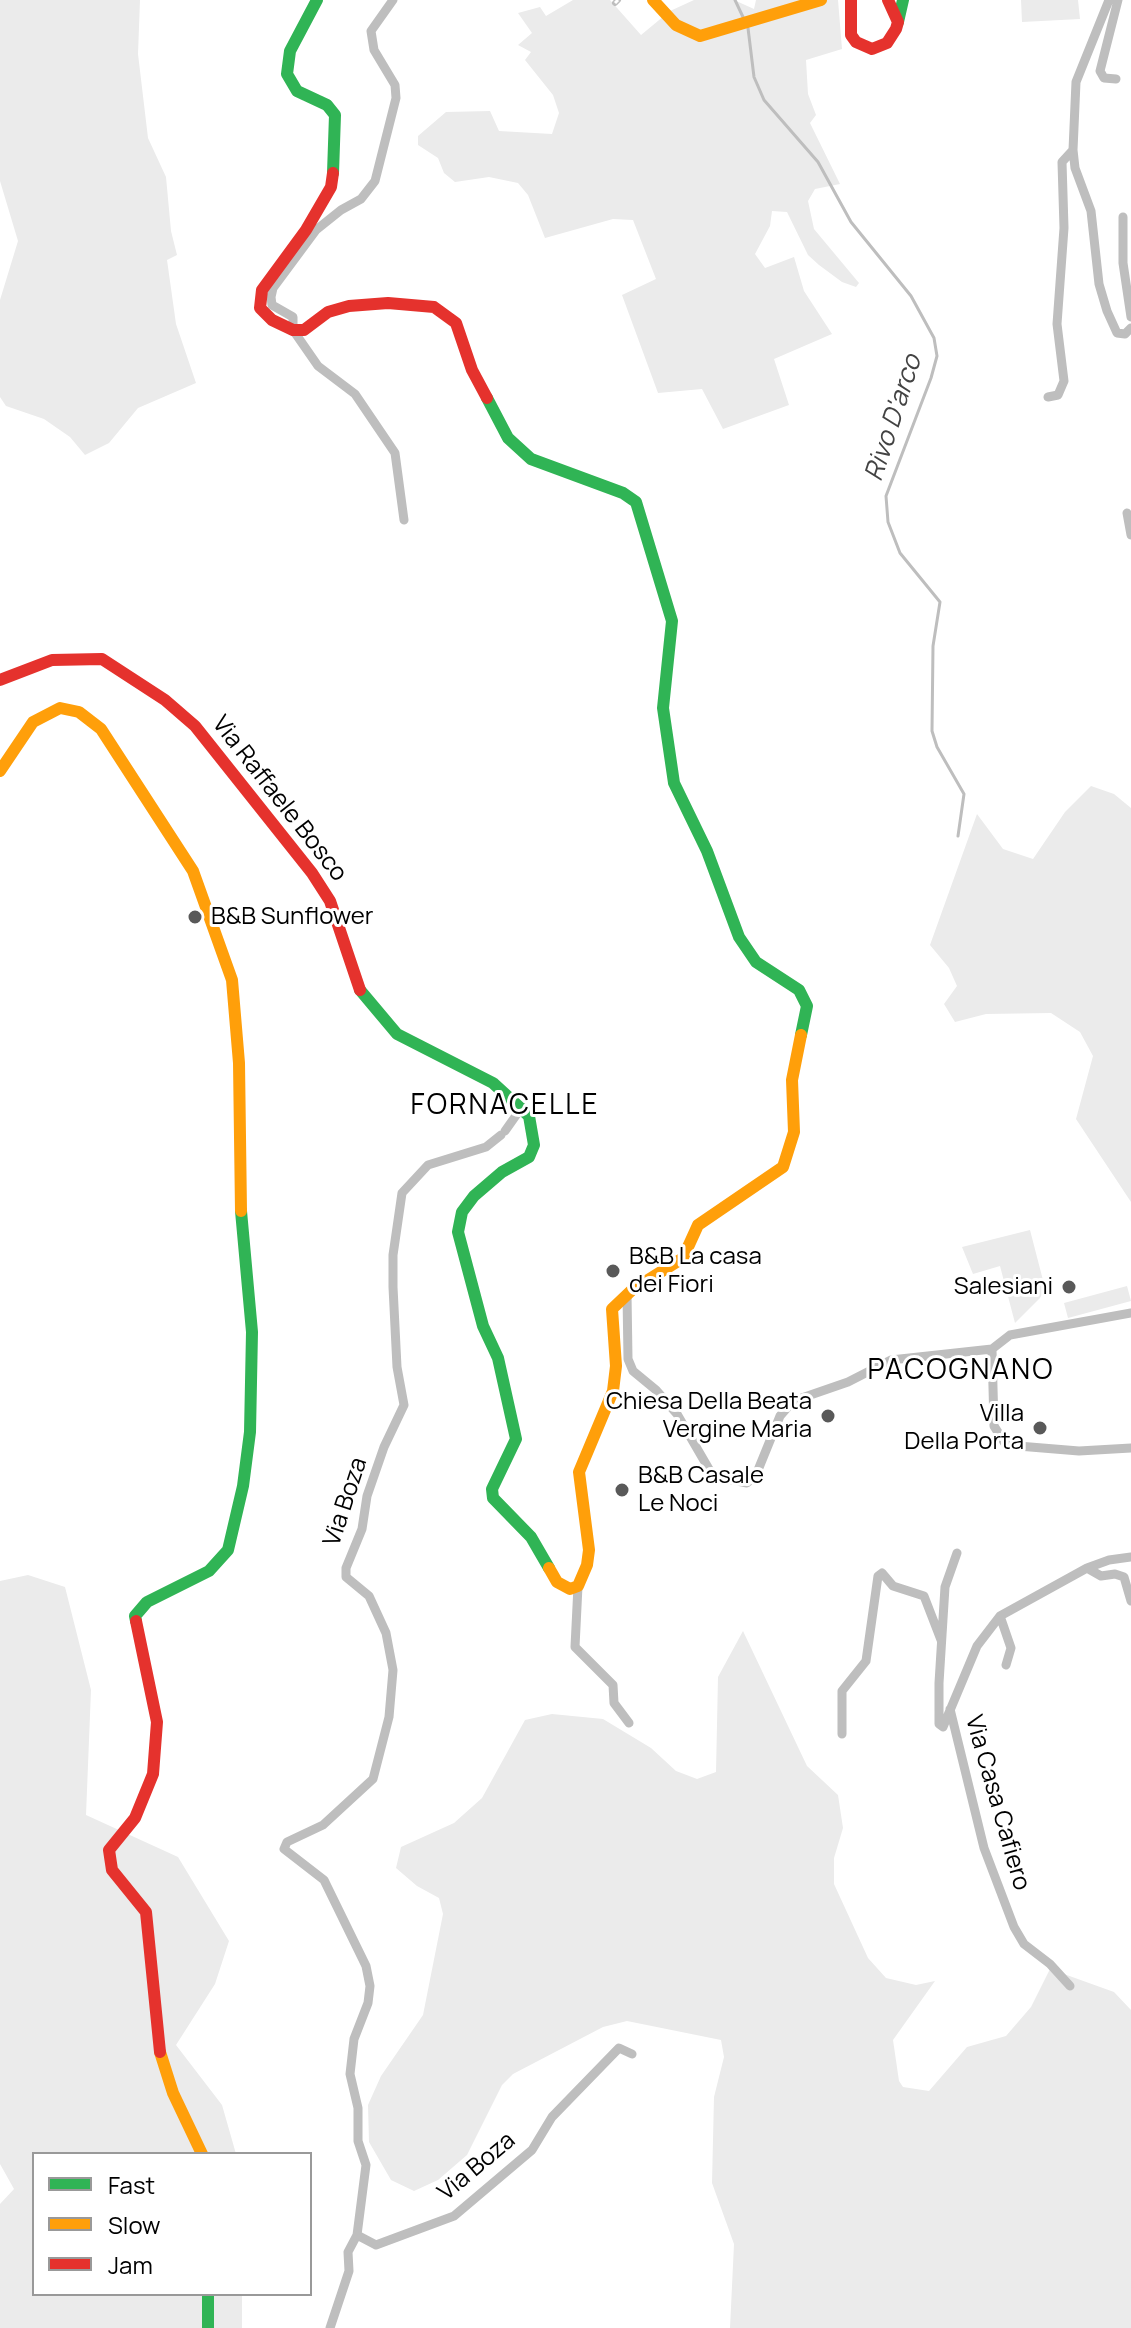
<!DOCTYPE html>
<style>
body{margin:0}
#map{position:relative;width:1131px;height:2328px;overflow:hidden;background:#fff;font-family:Manrope,sans-serif}
canvas{display:block}
.legend{position:absolute;left:32px;top:2152px;width:280px;height:144px;box-sizing:border-box;background:#fff;border:2px solid #999;margin:0;padding:10px 14px;list-style:none;font-size:24px;color:#000}
.legend li{display:flex;align-items:center;gap:16px;height:40px}
.legend b{width:40px;border:2px solid #999}
</style>
<div id="map">
<canvas width="1131" height="2328"></canvas>
<ul class="legend">
<li><b style="height:10px;background:#30b455"></b>Fast</li>
<li><b style="height:10px;background:#ff9f0a"></b>Slow</li>
<li><b style="height:10px;background:#e5322d"></b>Jam</li>
</ul>
</div>
<script>
const c = document.querySelector('canvas').getContext('2d');
c.lineJoin = 'round';
function paint(path, color) { c.fillStyle = color; c.fill(path, 'evenodd'); }
const toPath = rows => new Path2D(rows.map(r => 'M' + r).join(''));
function trace(path, color, width, dash) { c.strokeStyle = color; c.lineWidth = width; c.lineCap = dash ? 'butt' : 'round'; c.setLineDash(dash || []); c.stroke(path); }
function label(font, color, halo, rows, align = 'center') {
  c.font = font + ' Manrope,sans-serif'; c.lineWidth = 6; c.setLineDash([]); c.textBaseline = 'middle'; c.strokeStyle = halo; c.fillStyle = color; for (const [text, x, y, turn = 0] of rows) {
    c.save(); c.translate(x, y); c.rotate((+turn || 0) * Math.PI / 180); c.textAlign = isNaN(turn) ? turn : align; if (halo) c.strokeText(text, 0, 0); c.fillText(text, 0, 0); c.restore();
  }
}
const green = toPath([
 [0,0,140,0,138,54,148,138,166,177,171,231,177,255,167,260,176,324,196,383,138,408,109,443,85,455,70,437,44,419,6,406,0,397,0,300,18,241,0,181],
 [573,0,610,0,641,35,670,11,694,0,734,0,754,9,756,0,838,0,842,49,806,60,808,94,816,115,810,123,840,184,815,189,808,201,814,229,859,283,856,287,842,282,819,265,808,255,787,212,772,211,770,226,755,254,765,268,794,257,804,291,832,334,774,359,789,405,723,429,702,389,658,393,622,295,656,279,633,220,613,219,545,238,528,195,518,183,489,177,455,182,444,173,438,158,418,145,418,136,446,112,490,111,499,131,552,134,559,113,553,95,525,60,531,52,518,45,532,33,518,13,540,7,546,16],
 [1021,0,1078,0,1080,19,1022,22],
 [1091,786,1114,794,1131,808,1131,1202,1076,1119,1093,1056,1080,1032,1051,1013,986,1014,955,1022,944,1004,957,986,949,968,930,945,977,814,1003,849,1033,859,1065,812],
 [1030,1230,1045,1288,1040,1298,1015,1323,1000,1266,973,1274,962,1247],
 [1127,1286,1131,1301,1068,1318,1064,1303],
 [28,1575,65,1587,91,1690,86,1815,178,1857,229,1941,215,1984,176,2045,222,2105,236,2154,34,2154,34,2294,242,2294,242,2328,0,2328,0,2204,14,2189,0,2164,0,1581],
 [743,1631,807,1766,838,1795,843,1828,834,1858,834,1884,868,1958,886,1978,916,1985,935,1981,893,2040,899,2081,903,2087,929,2091,967,2047,1006,2036,1031,2007,1050,1969,1114,1992,1131,2010,1131,2328,730,2328,734,2244,712,2183,714,2097,724,2057,721,2040,627,2021,603,2027,513,2074,502,2085,467,2155,438,2180,414,2191,391,2180,369,2142,368,2105,381,2076,423,2015,443,1914,439,1898,417,1886,396,1868,401,1847,454,1823,482,1798,525,1720,552,1714,603,1719,651,1748,676,1771,697,1779,716,1772,718,1677]
]);
const stream = toPath([
 [735,0,743,17],
 [748,28,754,77,764,100,818,162,851,222,911,296,934,338,937,356,931,378,886,496,888,522,900,553,940,602,933,646,932,731,937,747,964,794,958,836]
]);
const street = toPath([
 [393,0,371,31,374,50,395,85,396,98,375,181,361,199,341,210,316,230,273,288,271,297,272,305,293,317,293,330,318,366,355,394,395,453,404,520],
 [1109,0,1076,82,1073,150,1075,168,1091,211,1099,284,1107,311,1117,333,1125,334,1131,328],
 [1116,79,1104,78,1100,71,1118,0],
 [1123,217,1123,263,1131,317],
 [1048,397,1058,395,1064,381,1057,324,1064,228,1062,162,1073,150],
 [1127,513,1131,535],
 [505,1131,522,1107],
 [627,1294,628,1359,633,1371,656,1390,677,1414,713,1476,747,1483,756,1475,780,1416,793,1401,848,1382,891,1360,992,1349,1010,1335,1131,1313],
 [992,1349,994,1426,1006,1445,1079,1451,1131,1448],
 [957,1553,945,1587,939,1683,939,1724,943,1727,977,1646,1000,1616,1087,1568,1109,1560,1131,1557],
 [1087,1568,1101,1576,1115,1574,1124,1577,1131,1601],
 [578,1586,575,1647,613,1685,614,1703,629,1723],
 [1000,1616,1011,1648,1006,1665],
 [950,1709,984,1848,1014,1927,1024,1944,1050,1964,1070,1986],
 [842,1734,842,1691,866,1661,878,1576,882,1573,893,1586,924,1596,941,1640],
 [357,2235,376,2245,454,2216,532,2150,552,2117,619,2048,632,2054],
 [330,2328,349,2271,348,2252,357,2235,366,2165,358,2141,358,2108,350,2074,354,2039,368,2003,370,1986,366,1966,324,1880,284,1849,287,1842,323,1825,373,1779,389,1717,393,1670,386,1633,369,1596,346,1577,346,1568,362,1529,367,1496,384,1447,404,1405,397,1367,393,1287,393,1255,402,1193,428,1165,486,1147,501,1135]
]);
const fast = toPath([
 [317,0,290,51,287,74,297,91,327,105,335,115,333,173],
 [898,22,903,0],
 [487,398,508,438,531,459,623,493,636,502,672,621,663,708,674,783,707,851,739,937,756,962,799,990,807,1006,801,1035],
 [360,990,397,1034,493,1083,529,1116,534,1145,529,1157,502,1172,474,1196,462,1212,458,1232,483,1326,498,1358,516,1439,492,1489,493,1498,531,1537,549,1568],
 [136,1621,135,1616,147,1602,209,1571,228,1550,243,1486,250,1432,252,1332,241,1211],
 [208,2294,208,2328]
]);
const slow = toPath([
 [653,0,676,25,700,36,821,0],
 [0,771,33,722,60,708,79,712,101,729,193,871,232,980,239,1063,241,1211],
 [549,1568,557,1582,570,1589,578,1586,587,1565,589,1550,579,1472,613,1391,616,1366,612,1309,632,1290,683,1258,698,1225,783,1167,794,1132,792,1080,801,1035],
 [160,2052,173,2093,202,2154]
]);
const jam = toPath([
 [851,0,851,35,856,42,872,49,887,43,896,29,898,22,888,0],
 [333,173,331,187,306,230,262,290,260,308,272,320,293,330,304,330,328,312,349,306,388,303,434,307,456,323,472,370,487,398],
 [0,680,52,660,102,659,165,700,195,726,312,873,330,901,360,990],
 [136,1621,157,1722,153,1774,135,1818,109,1850,112,1870,146,1912,160,2052]
]);
const rail = toPath([
 [615,3,618,0]
]);
const markers = [
 [195,917,8,"#595959"],
 [613,1271,8,"#595959"],
 [1069,1287,8,"#595959"],
 [828,1416,8,"#595959"],
 [1040,1428,8,"#595959"],
 [622,1490,8,"#595959"]
];
const streetNames = [
 ["Via Raffaele Bosco",279,799,52],
 ["Via Boza",346,1502,-72],
 ["Via Casa Cafiero",997,1803,74],
 ["Via Boza",477,2167,-40]
];
const poiNames = [
 ["B&B Sunflower",211,917],
 ["B&B La casa",629,1257],
 ["dei Fiori",629,1285],
 ["Salesiani",1053,1287,"right"],
 ["Chiesa Della Beata",812,1402,"right"],
 ["Vergine Maria",812,1430,"right"],
 ["Villa",1024,1414,"right"],
 ["Della Porta",1024,1442,"right"],
 ["B&B Casale",638,1476],
 ["Le Noci",638,1504]
];
const waterNames = [
 ["Rivo D'arco",894,418,-72]
];
const quarterNames = [
 ["FORNACELLE",505,1106],
 ["PACOGNANO",961,1371]
];
paint(green, '#ebebeb');
trace(stream, '#bebebe', 3);
trace(street, '#bebebe', 9);
trace(fast, '#30b455', 12);
trace(slow, '#ff9f0a', 12);
trace(jam, '#e5322d', 12);
trace(rail, '#bebebe', 6);
trace(rail, '#fff', 3, [9]);
for (const [x, y, r, color] of markers) { const dot = new Path2D(); dot.arc(x, y, r, 0, 2 * Math.PI); c.fillStyle = color; c.fill(dot); trace(dot, '#fff', 3); }
label('24px', '#000', '#fff', streetNames);
label('24px', '#000', '#fff', poiNames, 'left');
label('italic 26px', '#434343', '#fff', waterNames);
c.letterSpacing = '2px';
label('28px', '#000', '#fff', quarterNames);
c.letterSpacing = '0px';
</script>
